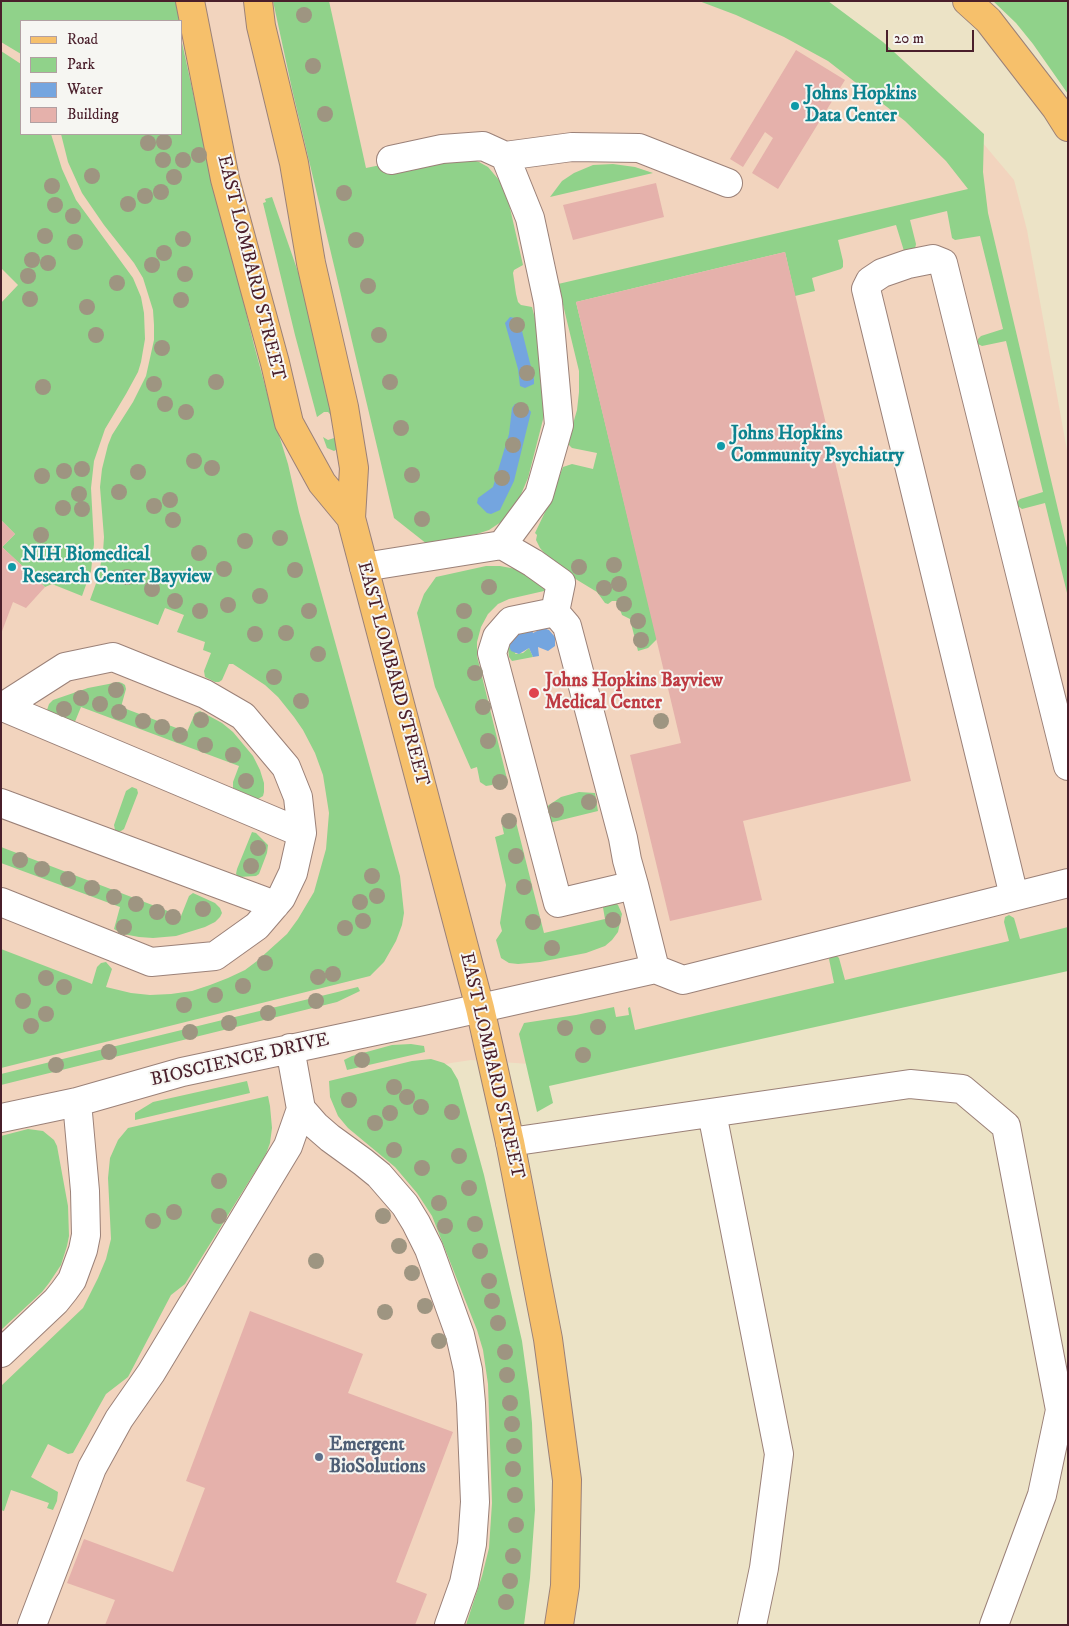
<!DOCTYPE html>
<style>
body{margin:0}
#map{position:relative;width:1069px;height:1626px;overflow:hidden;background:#ece3c6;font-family:"IM FELL DW Pica",serif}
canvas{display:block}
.frame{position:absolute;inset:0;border:2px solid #4a1f2b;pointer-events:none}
.legend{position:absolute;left:20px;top:20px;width:162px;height:115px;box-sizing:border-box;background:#f6f6f2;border:1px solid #b1a0a2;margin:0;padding:6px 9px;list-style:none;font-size:15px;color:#4a1f2b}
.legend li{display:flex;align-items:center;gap:10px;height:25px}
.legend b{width:25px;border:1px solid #b1a0a2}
.scale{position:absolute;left:886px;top:30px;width:88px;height:22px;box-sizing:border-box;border:2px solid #4a1f2b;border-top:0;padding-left:6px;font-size:15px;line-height:18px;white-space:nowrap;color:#4a1f2b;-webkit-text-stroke:4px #f6f6f2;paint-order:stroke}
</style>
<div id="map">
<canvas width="1069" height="1626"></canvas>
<div class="frame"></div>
<ul class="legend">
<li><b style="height:6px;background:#f6c06b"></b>Road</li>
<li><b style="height:14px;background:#90d28a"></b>Park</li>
<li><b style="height:14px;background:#74a5df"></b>Water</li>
<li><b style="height:14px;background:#e5b1ab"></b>Building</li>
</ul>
<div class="scale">20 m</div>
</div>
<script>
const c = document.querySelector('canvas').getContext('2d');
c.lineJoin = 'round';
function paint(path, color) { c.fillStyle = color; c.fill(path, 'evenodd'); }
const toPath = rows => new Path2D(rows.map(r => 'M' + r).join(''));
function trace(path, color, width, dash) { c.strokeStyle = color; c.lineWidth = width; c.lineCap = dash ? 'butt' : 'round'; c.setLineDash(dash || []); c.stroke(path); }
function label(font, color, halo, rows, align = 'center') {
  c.font = font + ' "IM FELL DW Pica",serif'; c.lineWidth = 4; c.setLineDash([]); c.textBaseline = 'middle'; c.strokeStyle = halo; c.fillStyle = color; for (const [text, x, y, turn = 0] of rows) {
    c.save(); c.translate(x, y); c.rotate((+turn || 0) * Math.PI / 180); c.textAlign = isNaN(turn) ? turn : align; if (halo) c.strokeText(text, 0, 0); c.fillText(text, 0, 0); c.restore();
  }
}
const built = toPath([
 [1,1,805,1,971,129,1014,180,1027,230,1068,456,1068,931,545,1065,471,1060,451,1063,397,1078,496,1382,493,1625,1,1625],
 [21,21,181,21,181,134,21,134]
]);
const green = toPath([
 [1,1,176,1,179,21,21,21,21,54,1,42],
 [273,1,329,1,366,168,410,159,465,158,479,162,488,167,499,180,507,195,523,265,514,270,513,273,516,294,518,302,521,305,532,307,547,365,547,404,528,478,519,499,510,514,501,522,489,530,477,534,427,544,394,518,292,89],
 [699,1,828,1,883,42,984,134,983,172,988,213,1068,552,1068,597,1045,503,1022,509,1018,506,1017,502,1020,499,1043,492,1006,341,982,346,978,344,978,339,981,336,1003,329,980,236,955,240,952,238,947,211,910,220,916,244,915,249,904,251,896,225,838,240,843,261,843,267,841,269,812,278,815,291,795,296,785,252,576,302,657,639,648,648,638,651,630,619,622,615,617,601,612,601,608,604,605,603,597,592,569,575,548,557,540,548,536,540,537,535,535,533,546,510,563,467,572,464,593,469,597,453,572,448,569,445,568,441,577,410,579,392,579,371,558,284,968,189,946,161,905,121,828,61,784,37,736,15],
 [993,1,1068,1,1068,94,1033,44,1016,23],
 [181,38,198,116,254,345,274,419,288,464,299,512,400,876,404,913,402,925,396,941,384,962,370,976,1,1068,1,949,92,984,97,967,101,963,106,962,112,969,106,987,131,993,150,995,171,994,192,991,210,985,228,978,245,970,257,961,287,934,298,919,314,892,326,849,329,813,323,775,315,753,303,730,294,717,278,697,265,685,233,664,229,664,222,680,219,682,215,682,205,677,204,671,211,653,203,650,205,642,177,632,184,615,165,608,158,625,90,600,98,578,103,552,104,537,100,487,102,469,108,445,112,435,133,402,146,376,154,340,154,325,153,310,143,278,134,263,104,225,82,193,68,162,61,134,181,134],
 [1,51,21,64,21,134,51,134,62,169,76,200,133,278,141,297,144,313,145,339,141,362,138,372,126,394,105,429,94,461,91,488,94,544,91,571,82,596,52,584,45,587,2,547,15,534,1,520,1,303,18,285,1,268],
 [613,164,635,167,653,173,550,197,562,181,574,173,593,165],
 [272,197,305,292,341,447,334,451,327,448,323,437,328,440,334,438,335,433,331,415,328,412,324,412,317,417,295,335,263,203,266,202,265,199],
 [486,566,500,566,516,569,523,572,546,588,544,591,509,599,498,604,488,614,481,627,477,642,477,656,508,783,500,777,496,778,492,785,486,786,480,782,477,767,471,769,435,687,417,613,424,594,436,577],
 [524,625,526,635,515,654,523,653,529,648,533,657,512,661,509,657,508,648,510,634],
 [119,682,122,683,125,685,126,689,121,707,187,732,195,713,200,711,222,723,233,732,253,756,260,770,264,783,264,792,263,796,258,799,233,788,233,782,239,766,81,707,74,724,49,715,47,710,49,704,53,700,88,688],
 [132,787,137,789,138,793,124,829,121,831,117,831,115,830,114,825,126,791],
 [579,792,595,793,598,811,549,823,546,807,561,797],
 [516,822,544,933,605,919,601,896,613,900,618,905,622,914,618,932,612,940,605,946,586,953,540,962,518,964,509,963,501,958,496,940,502,931,500,923,506,885,495,837,504,834,502,825,504,827],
 [252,832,256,833,268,845,267,853,259,874,256,876,239,877,236,874,237,869],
 [1,847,181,916,189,896,193,893,215,903,220,908,222,913,220,917,215,922,205,927,176,936,153,938,139,937,123,934,114,929,120,907,1,863],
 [1009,915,1014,918,1020,939,1068,927,1068,971,549,1086,553,1103,537,1112,519,1034,524,1023,576,1015,614,1007,616,1017,629,1015,628,1008,630,1007,635,1030,834,983,829,959,830,957,836,955,839,958,845,980,1009,941,1004,922,1005,917],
 [358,987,360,991,337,1002,1,1085,1,1074],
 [411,1044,424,1046,425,1052,347,1070,344,1060,352,1056,392,1045],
 [431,1059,444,1063,451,1068,458,1080,484,1175,522,1341,529,1392,532,1423,535,1510,530,1578,524,1625,466,1625,482,1576,489,1548,492,1503,488,1384,483,1350,477,1330,432,1216,417,1193,395,1167,348,1128,338,1116,330,1097,329,1081,412,1061],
 [247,1081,250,1093,135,1120,135,1113,153,1102],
 [268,1096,270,1106,272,1128,270,1143,266,1154,185,1284,171,1295,128,1377,106,1394,73,1453,68,1454,48,1444,31,1477,58,1492,57,1501,53,1510,47,1508,49,1503,11,1490,4,1511,1,1510,1,1386,83,1308,98,1278,106,1259,111,1239,108,1178,110,1158,118,1140,128,1128],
 [28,1129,43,1131,54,1140,57,1146,68,1206,69,1236,67,1246,61,1265,49,1283,42,1292,1,1330,1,1136]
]);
const water = toPath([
 [510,317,519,319,534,379,534,384,525,388,520,386,518,369,505,323],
 [520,403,526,406,531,412,514,481,500,510,491,514,487,513,477,503,478,498,493,487,509,434,512,408,515,404],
 [524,625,531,626,533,633,543,628,549,630,555,637,555,646,548,651,538,647,539,656,533,657,529,648,519,654,511,651,508,643,513,633,522,633,525,634]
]);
const building = toPath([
 [796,50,845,80,778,189,752,173,773,138,765,132,743,167,730,159],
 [656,183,664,217,573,240,563,205],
 [785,252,911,781,743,821,762,900,670,921,630,755,681,743,576,302],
 [1,520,15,534,2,547,45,587,26,608,13,602,1,634],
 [250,1311,363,1354,348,1393,453,1432,396,1582,427,1594,415,1625,105,1625,115,1600,67,1583,84,1539,173,1572,205,1488,186,1481]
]);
const minor = toPath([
 [505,156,572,147,639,148,728,183],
 [391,160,442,149,483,146,505,156,530,218,548,302,559,425,539,495,502,545],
 [364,567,502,545,533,563,561,583,555,612],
 [3,707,302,833],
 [1,708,65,667,113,657,205,694,243,716,286,767,298,797,302,833,293,873,281,898,257,926,215,956,151,962,1,902],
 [1,803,275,905],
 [634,885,558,903,492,653,497,637,511,621,555,612,567,626,623,838,627,860,634,885,655,969],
 [1014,896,866,289,870,281,882,273,908,264,933,259,943,263,1068,766],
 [290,1048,301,1109,315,1125,330,1138,363,1162,379,1175,405,1205,416,1223,429,1249,460,1335,468,1370,471,1403,475,1502,472,1544,464,1583,449,1625],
 [712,1113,779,1454,764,1568,752,1625],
 [1,1118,77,1102,182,1072,427,1020,655,969,683,980,1068,883],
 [510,1142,910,1084,962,1089,1006,1126,1060,1410,1042,1495,994,1625],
 [1,1353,56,1301,64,1291,72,1280,83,1250,86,1235,85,1191,77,1102],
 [32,1625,92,1468,119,1419,151,1373,288,1146,301,1109]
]);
const major = toPath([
 [190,1,225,179,275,363,289,423,322,483,351,518],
 [258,1,261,26,294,163,311,263,344,407,354,468,351,518,480,1008,510,1142,548,1339,567,1480,565,1586,559,1625]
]);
const highway = toPath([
 [967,1,988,20,1056,108,1068,127]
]);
const trees = [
 [304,15],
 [313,66],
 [325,114],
 [164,142],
 [148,143],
 [199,155],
 [163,160],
 [183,160],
 [92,176],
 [174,177],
 [52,186],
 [161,192],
 [344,193],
 [145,196],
 [128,204],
 [55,205],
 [73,216],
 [45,236],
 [183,239],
 [356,240],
 [75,242],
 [164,253],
 [32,260],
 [48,263],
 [152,265],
 [185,274],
 [28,276],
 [117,283],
 [368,286],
 [30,299],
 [181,300],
 [87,307],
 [517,325],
 [96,335],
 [379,335],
 [162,348],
 [527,373],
 [216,382],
 [390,382],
 [154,384],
 [43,387],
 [165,404],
 [521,410],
 [186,412],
 [401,428],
 [513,445],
 [194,461],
 [212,468],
 [82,469],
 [64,471],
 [138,472],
 [412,475],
 [42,476],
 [502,478],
 [119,492],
 [79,494],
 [170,500],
 [154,506],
 [63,508],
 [82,509],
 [422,519],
 [173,520],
 [41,535],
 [280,538],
 [245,541],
 [199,553],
 [614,565],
 [579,567],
 [224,569],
 [295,570],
 [127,577],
 [619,584],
 [489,587],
 [604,588],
 [152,589],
 [260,596],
 [175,601],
 [624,604],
 [228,605],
 [200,611],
 [309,611],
 [464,611],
 [638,621],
 [286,633],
 [255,634],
 [465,635],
 [641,640],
 [318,654],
 [475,673],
 [274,677],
 [116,690],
 [81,698],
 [301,701],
 [100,704],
 [483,707],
 [64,709],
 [119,712],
 [201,720],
 [143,721],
 [661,721],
 [162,727],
 [180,735],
 [488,741],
 [205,745],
 [233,755],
 [246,781],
 [500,782],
 [589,802],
 [556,810],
 [509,821],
 [258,848],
 [516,856],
 [20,860],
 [251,866],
 [42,869],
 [372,876],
 [68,879],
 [524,887],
 [92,888],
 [377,896],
 [114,897],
 [360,902],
 [136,904],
 [203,909],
 [157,912],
 [173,917],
 [613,920],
 [363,921],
 [533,922],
 [124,927],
 [345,928],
 [552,948],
 [265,963],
 [333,974],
 [318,977],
 [46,978],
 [243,986],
 [64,987],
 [215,995],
 [23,1001],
 [316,1001],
 [184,1005],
 [268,1013],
 [46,1014],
 [229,1023],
 [31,1026],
 [598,1027],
 [565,1028],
 [190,1032],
 [109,1052],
 [583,1055],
 [362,1060],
 [56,1065],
 [394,1087],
 [407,1097],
 [349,1100],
 [421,1107],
 [452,1112],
 [390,1113],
 [375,1123],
 [394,1150],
 [459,1156],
 [422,1168],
 [219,1181],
 [469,1188],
 [439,1203],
 [174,1212],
 [219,1216],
 [383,1216],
 [153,1221],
 [475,1224],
 [445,1226],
 [399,1246],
 [480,1251],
 [316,1261],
 [412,1273],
 [489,1281],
 [492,1301],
 [425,1306],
 [385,1312],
 [498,1323],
 [439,1341],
 [505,1352],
 [507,1375],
 [510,1403],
 [512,1424],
 [514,1446],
 [513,1469],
 [515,1495],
 [516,1525],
 [513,1556],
 [510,1581],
 [506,1602]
];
const markers = [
 [795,106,5,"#0f9aa8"],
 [721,446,5,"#0f9aa8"],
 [12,567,5,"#0f9aa8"],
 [534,693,6,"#e0444e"],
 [319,1457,5,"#5c6f8a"]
];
const cultureNames = [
 ["Johns Hopkins",805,95],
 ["Data Center",805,117],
 ["Johns Hopkins",731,435],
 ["Community Psychiatry",731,457],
 ["NIH Biomedical",22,556],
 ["Research Center Bayview",22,578]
];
const streetNames = [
 ["EAST LOMBARD STREET",250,268,76],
 ["EAST LOMBARD STREET",392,674,75],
 ["BIOSCIENCE DRIVE",240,1061,-13],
 ["EAST LOMBARD STREET",491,1066,77]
];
const healthNames = [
 ["Johns Hopkins Bayview",545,682],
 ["Medical Center",545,704]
];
const serviceNames = [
 ["Emergent",329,1446],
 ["BioSolutions",329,1468]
];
paint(built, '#f2d4be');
paint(green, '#90d28a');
paint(water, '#74a5df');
paint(building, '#e5b1ab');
trace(minor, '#9b8178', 30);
trace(major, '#9b8178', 30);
trace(highway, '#9b8178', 30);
trace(minor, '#fff', 28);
trace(major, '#f6c06b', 28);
trace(highway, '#f6c06b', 28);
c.fillStyle = '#9e9581';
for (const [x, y] of trees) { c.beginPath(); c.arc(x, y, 8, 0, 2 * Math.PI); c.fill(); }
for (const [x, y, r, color] of markers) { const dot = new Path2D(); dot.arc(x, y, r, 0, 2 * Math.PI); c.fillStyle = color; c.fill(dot); trace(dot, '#f6f6f2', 2); }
label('bold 19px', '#0d838f', '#f6f6f2', cultureNames, 'left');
label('19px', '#4a1f2b', '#f6f6f2', streetNames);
label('bold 19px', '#be3a42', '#f6f6f2', healthNames, 'left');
label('bold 19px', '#4e5e75', '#f6f6f2', serviceNames, 'left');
</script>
